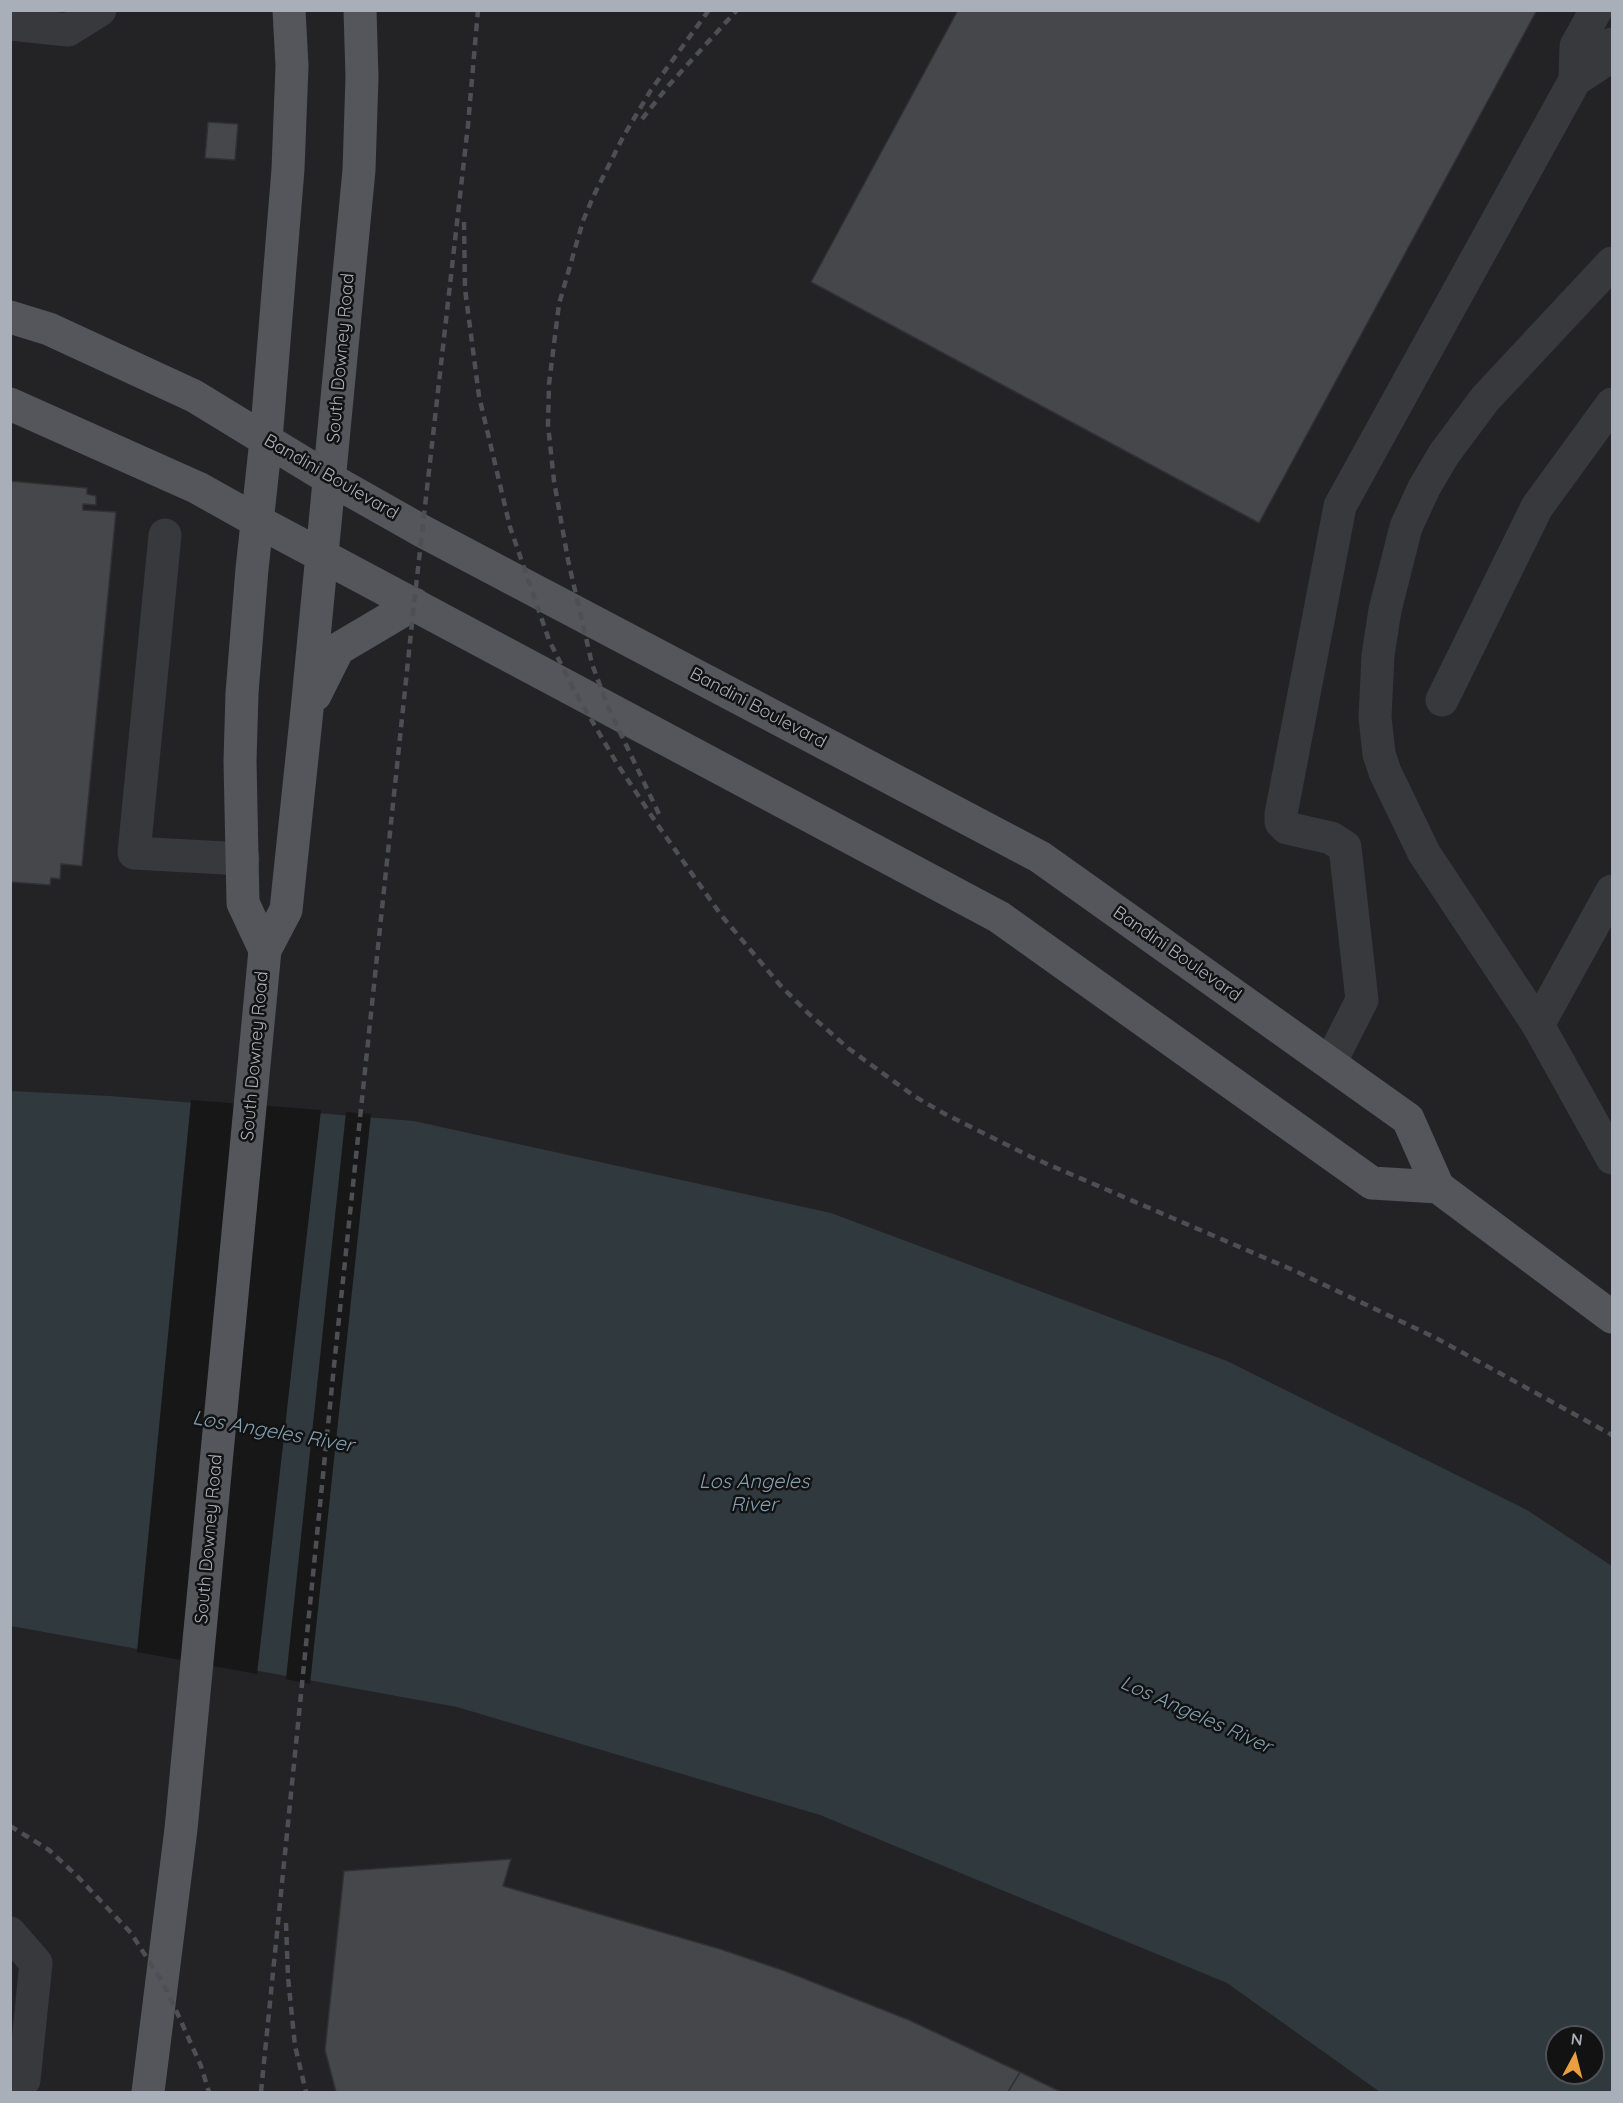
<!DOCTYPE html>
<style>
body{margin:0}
#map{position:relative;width:1623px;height:2103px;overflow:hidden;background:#171718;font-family:Quicksand,sans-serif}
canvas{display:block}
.frame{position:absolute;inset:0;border:12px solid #a9afb8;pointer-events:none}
.north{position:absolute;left:1545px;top:2025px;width:60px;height:60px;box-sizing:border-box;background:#121213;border:2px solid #4e5155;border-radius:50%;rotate:7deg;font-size:16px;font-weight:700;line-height:24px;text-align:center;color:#a9afb8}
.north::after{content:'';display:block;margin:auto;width:21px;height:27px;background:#e99f3e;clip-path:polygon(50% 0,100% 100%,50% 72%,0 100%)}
</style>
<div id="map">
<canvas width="1623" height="2103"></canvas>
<div class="frame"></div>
<div class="north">N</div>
</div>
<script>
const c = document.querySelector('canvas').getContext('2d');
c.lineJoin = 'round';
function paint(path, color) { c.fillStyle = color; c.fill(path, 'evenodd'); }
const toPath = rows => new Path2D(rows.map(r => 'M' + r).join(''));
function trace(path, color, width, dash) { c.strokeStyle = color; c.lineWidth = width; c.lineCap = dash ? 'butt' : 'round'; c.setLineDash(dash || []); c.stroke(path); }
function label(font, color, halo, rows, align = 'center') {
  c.font = font + ' Quicksand,sans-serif'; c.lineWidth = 5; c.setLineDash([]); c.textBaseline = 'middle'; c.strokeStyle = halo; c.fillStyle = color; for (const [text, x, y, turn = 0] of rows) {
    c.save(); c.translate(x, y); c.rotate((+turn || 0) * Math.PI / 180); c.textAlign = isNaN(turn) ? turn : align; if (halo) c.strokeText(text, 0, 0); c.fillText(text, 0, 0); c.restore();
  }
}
const built = toPath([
 [11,11,1612,11,1612,2092,11,2092],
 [1557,2037,1593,2037,1593,2073,1557,2073]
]);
const water = toPath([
 [11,1091,110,1096,414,1121,831,1213,1227,1361,1527,1510,1612,1566,1612,2092,1380,2092,1227,1983,820,1815,457,1707,11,1626],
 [1557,2037,1593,2037,1593,2073,1557,2073]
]);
const pier = toPath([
 [191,1100,321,1110,257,1674,137,1652],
 [346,1112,371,1114,310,1684,286,1679]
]);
const building = toPath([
 [958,10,1537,10,1259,523,811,282,958,10],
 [208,122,238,124,235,160,205,158,208,122],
 [10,481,87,488,87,494,96,496,96,505,83,504,83,510,116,512,82,866,61,864,60,879,51,878,50,885,10,882,10,481],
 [511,1859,503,1886,720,1949,785,1971,909,2020,1020,2072,1008,2092,336,2092,325,2050,344,1871,511,1859],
 [1020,2072,1059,2091,1062,2092,1008,2092,1020,2072]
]);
const minor = toPath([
 [10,24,68,30,100,10],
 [1575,80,1604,61,1612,44],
 [1612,263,1485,399,1444,454,1424,488,1406,527,1385,610,1378,655,1375,717,1379,754,1385,772,1424,853,1538,1025,1612,1158],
 [165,535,134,853,243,859],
 [1442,700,1537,507,1612,404],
 [1538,1025,1612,891],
 [1330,1063,1362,1000,1345,847,1331,838,1287,828,1281,822,1281,814,1340,506,1575,80,1576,46,1596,10],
 [10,1933,36,1963,24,2080,10,2092]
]);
const major = toPath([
 [10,317,49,329,194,396,330,479,422,531,1040,857,1408,1119,1438,1187,1612,1317],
 [10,404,198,488,257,521,999,917,1372,1183,1438,1187],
 [315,695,338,649,414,604],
 [265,950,243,903,240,761,242,693,252,569,266,440,288,169,292,66,289,10],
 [148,2092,181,1829,265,950,286,910,307,710,359,170,362,77,360,10]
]);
const rail = toPath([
 [642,119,669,85,737,10],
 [464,222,465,289,479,396,510,527,549,640,574,690,616,762,657,824,721,915,780,985,808,1013,848,1048,914,1096,945,1114,1031,1157,1293,1270,1436,1338,1612,1435],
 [659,814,608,707,592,664,568,560,554,481,548,425,549,384,559,304,583,221,593,197,623,137,651,90,709,10],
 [10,1826,49,1850,78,1877,131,1933,163,1983,175,2008,201,2066,209,2092],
 [286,1923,288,1977,295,2046,306,2092],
 [261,2092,334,1366,414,604,468,125,478,10]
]);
const streetNames = [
 ["South Downey Road",341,358,-85],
 ["Bandini Boulevard",331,477,30],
 ["Bandini Boulevard",758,708,28],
 ["Bandini Boulevard",1177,954,35],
 ["South Downey Road",255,1056,-85],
 ["South Downey Road",209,1539,-85]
];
const waterNames = [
 ["Los Angeles River",273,1432,10],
 ["Los Angeles",754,1482],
 ["River",754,1505],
 ["Los Angeles River",1196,1715,24]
];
paint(built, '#232325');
paint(water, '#2f393e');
paint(pier, '#171718');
paint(building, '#46474b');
trace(building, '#313134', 1.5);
trace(minor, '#38393d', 33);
trace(major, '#54565c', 33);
trace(rail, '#4d4f54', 4.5, [8, 6]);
label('18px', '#a9afb8', '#121213', streetNames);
label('italic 20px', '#82a0b1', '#121213', waterNames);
</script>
